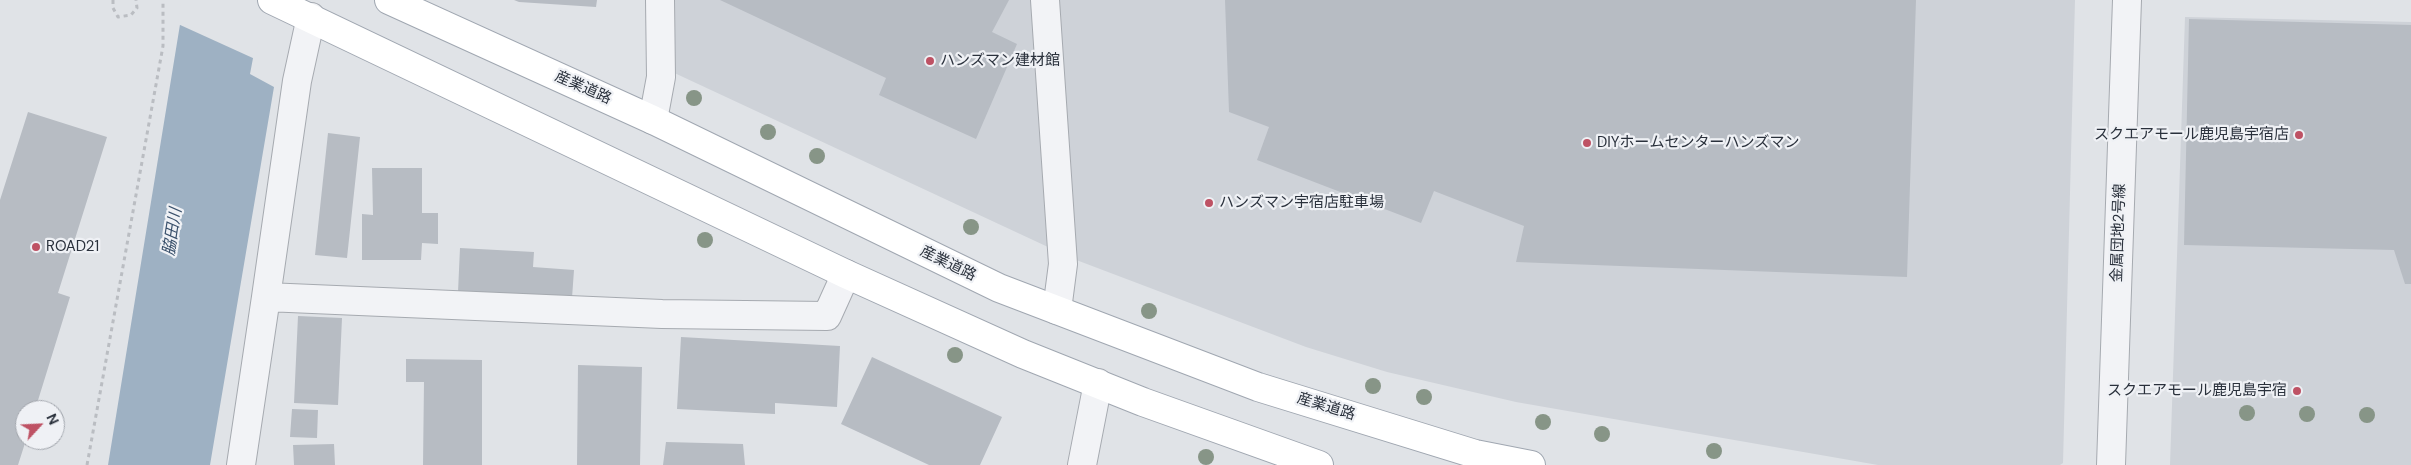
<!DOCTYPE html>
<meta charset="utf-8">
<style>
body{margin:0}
#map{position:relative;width:2411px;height:465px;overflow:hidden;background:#e0e3e7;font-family:"DM Sans",sans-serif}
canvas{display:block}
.north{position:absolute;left:15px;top:400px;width:50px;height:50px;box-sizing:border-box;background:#eff1f5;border:1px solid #a0a4ab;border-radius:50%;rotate:65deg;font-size:14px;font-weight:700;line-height:20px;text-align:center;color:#2a313c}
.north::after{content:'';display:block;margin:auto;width:18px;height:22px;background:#be5264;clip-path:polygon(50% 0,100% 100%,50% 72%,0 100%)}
</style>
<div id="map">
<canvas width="2411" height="465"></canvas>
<div class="north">N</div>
</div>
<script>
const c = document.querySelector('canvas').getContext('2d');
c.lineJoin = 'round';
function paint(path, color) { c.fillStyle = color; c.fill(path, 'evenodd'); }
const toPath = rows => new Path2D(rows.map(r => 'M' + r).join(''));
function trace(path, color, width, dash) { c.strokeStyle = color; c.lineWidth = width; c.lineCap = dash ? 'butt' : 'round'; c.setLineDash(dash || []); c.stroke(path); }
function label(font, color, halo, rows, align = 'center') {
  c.font = font + ' "DM Sans","Noto Sans JP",sans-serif'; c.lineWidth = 4.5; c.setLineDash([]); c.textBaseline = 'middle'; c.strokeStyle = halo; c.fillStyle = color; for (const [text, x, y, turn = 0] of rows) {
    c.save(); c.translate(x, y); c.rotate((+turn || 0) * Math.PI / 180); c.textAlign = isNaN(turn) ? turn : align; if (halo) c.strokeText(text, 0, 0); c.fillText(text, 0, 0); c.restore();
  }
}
const built = toPath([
 [669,0,1033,0,1048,247,668,70],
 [1056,0,2075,0,2063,463,2060,465,1878,465,1516,402,1387,372,1306,347,1071,258],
 [2185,17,2411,22,2411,465,2170,465]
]);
const water = toPath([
 [184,0,264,0,250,74,274,87,210,465,108,465]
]);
const pier = toPath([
 [181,0,267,0,255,59,178,24]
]);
const building = toPath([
 [514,0,597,0,596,7,519,2],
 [720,0,1009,0,992,32,1017,44,976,139,879,95,886,78],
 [1225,0,1916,0,1907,277,1516,262,1524,226,1434,191,1421,223,1257,160,1269,127,1229,112],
 [2189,19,2411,25,2411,284,2405,284,2394,250,2184,245],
 [28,112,107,137,58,293,70,297,35,410,25,410,26,440,18,465,0,465,0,200],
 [328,133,360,137,347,258,315,255],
 [372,168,422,168,422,213,438,213,438,244,422,243,421,260,362,260,362,214,373,215],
 [460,248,534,252,533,267,574,270,572,298,458,292],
 [298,316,342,318,338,405,294,403],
 [681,337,840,346,837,407,775,403,775,414,677,409],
 [872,357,1002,417,980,465,929,465,841,424],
 [406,359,482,360,482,465,423,465,424,382,406,382],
 [578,365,642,367,640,465,577,465],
 [292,409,318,410,317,438,290,437],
 [666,442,743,444,745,465,663,465],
 [334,444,335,465,294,465,293,445]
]);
const path = toPath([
 [113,0,113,8,118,17,131,15,137,8,136,0],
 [87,465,163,46,163,0]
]);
const minor = toPath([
 [1045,0,1063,264,1057,310],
 [653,120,661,77,660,0],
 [266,297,297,81,311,17],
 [241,465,266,297,662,314,827,316,846,274],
 [1082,465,1098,383],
 [2111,465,2127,0]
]);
const major = toPath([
 [272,0,846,274,1023,354,1143,402,1319,465],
 [389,0,653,120,999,288,1258,387,1475,454,1531,465]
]);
const trees = [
 [694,98],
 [768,132],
 [817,156],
 [971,227],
 [705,240],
 [1149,311],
 [955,355],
 [1373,386],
 [1424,397],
 [2247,413],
 [2307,414],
 [2367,415],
 [1543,422],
 [1602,434],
 [1714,451],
 [1206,457]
];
const markers = [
 [930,61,5,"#be5264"],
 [2299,135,5,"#be5264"],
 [1587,143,5,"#be5264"],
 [1209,203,5,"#be5264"],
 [36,247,5,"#be5264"],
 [2297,391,5,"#be5264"]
];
const poiNames = [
 ["ハンズマン建材館",940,61],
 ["スクエアモール鹿児島宇宿店",2289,135,"right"],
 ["DIYホームセンターハンズマン",1597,143],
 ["ハンズマン宇宿店駐車場",1219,203],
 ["ROAD21",46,247],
 ["スクエアモール鹿児島宇宿",2287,391,"right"]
];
const streetNames = [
 ["産業道路",583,88,24],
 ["金属団地2号線",2119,233,-88],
 ["産業道路",948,264,26],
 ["産業道路",1326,407,17]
];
const waterNames = [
 ["脇田川",173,232,-81]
];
paint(built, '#ced2d8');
paint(water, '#9eb1c3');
paint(pier, '#e0e3e7');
paint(building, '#b7bcc3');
trace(minor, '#a6aab0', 30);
trace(major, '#a0a7b1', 30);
trace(path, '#babdc2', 3, [4, 4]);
trace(minor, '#f2f3f6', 28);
trace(major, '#fff', 28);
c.fillStyle = '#879587';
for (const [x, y] of trees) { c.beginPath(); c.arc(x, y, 8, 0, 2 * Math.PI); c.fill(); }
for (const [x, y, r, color] of markers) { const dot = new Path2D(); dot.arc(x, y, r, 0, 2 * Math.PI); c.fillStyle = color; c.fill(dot); trace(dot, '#eff1f5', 2); }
label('15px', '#2a313c', '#eff1f5', poiNames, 'left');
label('15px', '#2a313c', '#eff1f5', streetNames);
label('italic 16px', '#39506b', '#eff1f5', waterNames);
</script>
